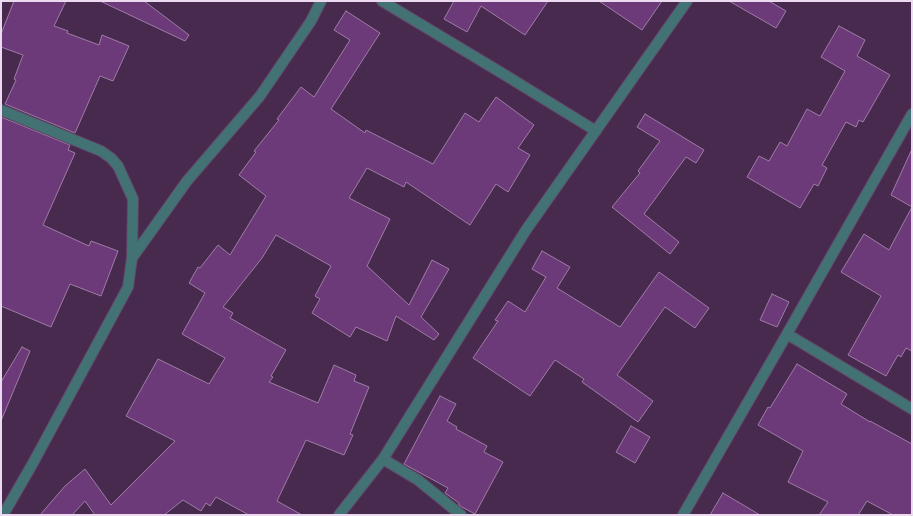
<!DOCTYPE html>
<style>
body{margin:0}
#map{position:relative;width:913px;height:516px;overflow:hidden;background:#472a4e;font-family:"Fira Sans Condensed",sans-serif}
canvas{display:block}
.frame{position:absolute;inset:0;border:2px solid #ecdaf0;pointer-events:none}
</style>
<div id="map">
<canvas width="913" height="516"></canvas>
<div class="frame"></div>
</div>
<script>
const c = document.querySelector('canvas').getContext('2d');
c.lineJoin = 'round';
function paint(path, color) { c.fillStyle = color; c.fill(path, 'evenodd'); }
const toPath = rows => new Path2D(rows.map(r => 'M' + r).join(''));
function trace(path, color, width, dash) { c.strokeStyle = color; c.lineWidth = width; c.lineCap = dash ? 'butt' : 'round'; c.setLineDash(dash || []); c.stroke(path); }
const building = toPath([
 [14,1,66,1,54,26,68,31,67,33,99,45,102,35,129,46,113,81,100,76,75,133,5,104,16,80,14,79,23,55,1,47,1,34,14,1],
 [100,1,144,1,189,35,185,41,100,1],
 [454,1,548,1,525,35,481,6,467,32,444,19,454,1],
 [599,1,662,1,642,30,599,1],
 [729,1,769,1,786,11,776,28,729,1],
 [346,11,380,33,331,109,365,133,366,130,433,164,465,113,479,122,496,97,534,125,518,148,530,155,508,192,496,184,470,225,406,182,404,187,367,168,349,198,390,219,367,266,409,305,432,260,449,269,421,317,439,334,434,340,396,316,387,341,356,327,350,337,312,313,320,299,315,296,331,266,276,235,262,258,223,307,233,313,230,318,286,350,271,376,273,377,269,382,318,403,334,365,356,375,354,381,369,387,350,434,353,435,344,455,306,440,277,501,302,515,249,515,216,497,210,506,206,503,201,511,183,500,164,515,95,515,85,501,72,515,40,515,65,486,85,469,111,505,175,441,126,416,158,359,209,384,225,358,182,334,205,293,189,283,198,267,200,268,218,245,230,255,266,196,239,175,256,152,254,151,279,120,277,119,301,87,314,97,350,40,334,30,346,11],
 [839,26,865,40,857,56,890,75,863,122,859,120,856,127,846,122,822,165,827,168,818,186,814,184,800,208,747,177,759,156,769,161,780,142,787,146,807,109,820,116,845,71,821,57,839,26],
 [645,114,704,150,696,163,686,157,644,214,679,242,670,254,612,207,640,173,638,171,660,141,637,127,645,114],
 [1,117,70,145,68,150,75,153,43,225,89,246,91,241,118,251,101,296,70,284,51,327,1,306,1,117],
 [912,149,912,207,891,195,912,149],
 [912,207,912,351,906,348,901,357,898,355,886,376,848,355,881,296,841,272,864,234,889,250,912,207],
 [542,251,570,267,557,288,620,327,659,272,709,308,695,328,665,307,617,375,653,401,638,422,582,382,584,379,555,360,530,396,473,358,498,321,495,320,508,301,525,312,546,277,532,269,542,251],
 [772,294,789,302,777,327,760,320,772,294],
 [22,347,30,351,1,421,1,382,22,347],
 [797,364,847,394,841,404,870,422,870,421,912,444,912,515,893,515,867,501,858,515,819,515,828,502,788,482,803,451,758,425,768,407,770,408,797,364],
 [440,396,456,404,447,421,457,427,456,429,487,446,484,452,503,462,475,514,460,506,459,505,459,503,445,493,448,488,404,464,440,396],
 [631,426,650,437,635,463,616,452,631,426],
 [723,493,760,515,710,515,723,493]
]);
const minor = toPath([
 [382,1,505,75,596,131],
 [1,110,101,151,111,158,118,166,133,199,132,258,128,287,33,463,3,515],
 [132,258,187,181,260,96,311,21,321,1],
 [787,334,912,409],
 [383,459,418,480,461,515],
 [339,515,383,459,526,230,687,1],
 [683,515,787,334,912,114]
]);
paint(building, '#6d3a79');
trace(building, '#9e7da6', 1);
trace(minor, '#614668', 12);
trace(minor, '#437274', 10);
</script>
